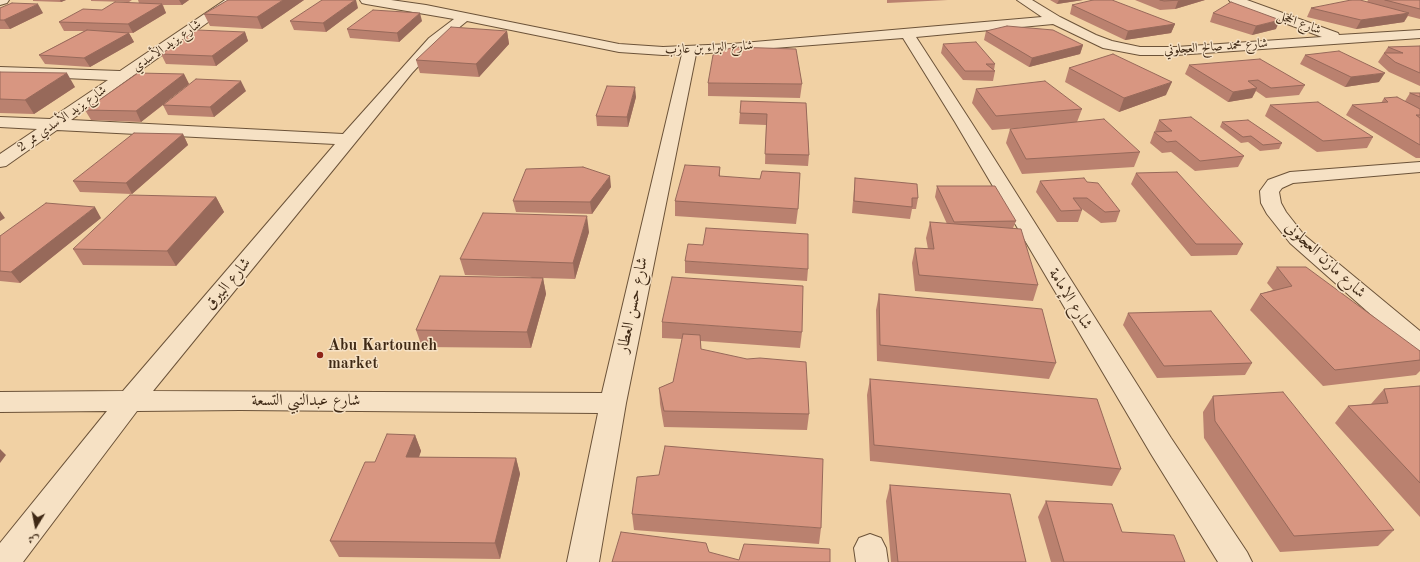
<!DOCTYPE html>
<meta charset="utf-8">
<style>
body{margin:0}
#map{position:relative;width:1420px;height:562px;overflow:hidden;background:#f1d1a4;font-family:"Old Standard TT",Amiri,serif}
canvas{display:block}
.north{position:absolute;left:16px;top:506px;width:40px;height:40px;-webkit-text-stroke:3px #f6e1c4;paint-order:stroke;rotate:190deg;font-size:11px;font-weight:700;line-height:16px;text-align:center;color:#3f2915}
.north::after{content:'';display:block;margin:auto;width:14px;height:18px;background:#3f2915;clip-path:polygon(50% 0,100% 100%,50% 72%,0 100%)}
</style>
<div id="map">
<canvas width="1420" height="562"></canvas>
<div class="north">ش</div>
</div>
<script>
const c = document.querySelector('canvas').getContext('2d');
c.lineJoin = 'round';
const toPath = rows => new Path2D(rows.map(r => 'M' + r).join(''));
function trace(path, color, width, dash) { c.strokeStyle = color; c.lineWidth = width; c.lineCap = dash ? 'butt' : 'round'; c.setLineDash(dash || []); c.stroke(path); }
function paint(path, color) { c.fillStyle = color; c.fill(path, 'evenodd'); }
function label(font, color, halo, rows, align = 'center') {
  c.font = font + ' "Old Standard TT",Amiri,serif'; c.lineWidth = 3; c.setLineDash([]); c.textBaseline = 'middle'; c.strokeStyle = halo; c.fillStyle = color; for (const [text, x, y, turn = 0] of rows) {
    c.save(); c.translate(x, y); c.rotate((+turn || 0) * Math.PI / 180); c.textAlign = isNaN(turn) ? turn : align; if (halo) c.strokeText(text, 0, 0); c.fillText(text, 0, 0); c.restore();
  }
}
const minor = toPath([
 [225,0,239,0,71,120,343,134,429,38,454,19,366,4,362,3,360,0,391,0,426,5,619,44,663,47,731,44,1042,17,1017,0,1032,0,1060,17,1096,35,1112,41,1140,47,1176,47,1322,37,1231,3,1229,0,1247,0,1338,33,1339,35,1420,30,1420,38,1176,55,1140,55,1103,48,1053,24,916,37,971,122,1171,438,1247,552,1252,562,1218,562,1151,454,955,122,903,38,696,54,626,403,599,562,567,562,598,413,240,410,137,411,23,562,0,562,0,543,107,411,0,412,0,392,123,391,335,144,57,130,6,166,0,167,0,154,37,129,0,127,0,117,50,119,108,80,0,75,0,67,120,71,225,0],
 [467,21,619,52,663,55,682,54,602,393,153,391,412,73,439,44,467,21],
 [1420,162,1420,172,1293,183,1282,188,1279,192,1281,203,1286,212,1304,235,1420,331,1420,353,1411,350,1290,243,1267,214,1261,203,1260,191,1268,180,1290,172,1420,162],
 [870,534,881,538,886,548,888,562,856,562,854,548,859,538,870,534]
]);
const tertiary = toPath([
 [0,0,9,0,7,3,0,5,0,0]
]);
const wall = toPath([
 [33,0,66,0,61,2,33,1],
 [91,0,132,0,129,2,91,1],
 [138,0,189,0,182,5,163,5,166,13,133,33,129,33,134,42,90,67,45,64,39,55,84,31,64,31,59,22,102,10,139,3],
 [304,0,262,29,210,26,204,14],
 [887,0,948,0,887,3],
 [1050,0,1083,0,1057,4],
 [1135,0,1205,0,1175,9,1160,10],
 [1368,0,1420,0,1420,19,1408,16,1404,22,1356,29,1307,17,1311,8,1367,2],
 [1072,5,1175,24,1171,33,1125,40,1070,14],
 [0,8,43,13,10,29,0,29],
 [358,8,326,32,294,30,290,21],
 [1213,13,1276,29,1252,35,1210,22],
 [422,21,399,42,350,38,347,29],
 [507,31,509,44,479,77,420,73,416,60],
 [986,31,1083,45,1080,54,1029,67,984,40],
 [245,32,248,41,216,66,166,64,161,54],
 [943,44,995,64,994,70,995,71,993,81,963,80,941,53],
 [1420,46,1420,86,1389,72,1378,62,1388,47],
 [1305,55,1379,82,1345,87,1300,64],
 [1189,65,1305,85,1299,95,1266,98,1256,91,1252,98,1228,102,1185,74],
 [1069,68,1166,95,1119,112,1065,82],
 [0,72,75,87,34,114,0,113],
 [184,74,189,84,164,103,246,91,214,117,168,115,163,105,141,122,91,120,85,110],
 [708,83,802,84,800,98,708,96],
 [976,89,1082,109,1077,122,1140,152,1134,167,1022,174,1006,143,1010,129,1030,127,992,130,972,103],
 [1410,93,1420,93,1420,158,1416,158,1346,115,1352,105,1381,103,1384,98,1405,101],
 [636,97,628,127,597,126,596,116],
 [806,103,809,155,808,166,765,164,766,125,739,124,740,113],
 [1270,105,1373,137,1367,148,1317,152,1265,116],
 [1159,120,1244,156,1238,167,1195,171,1171,152,1162,153,1150,143,1154,132,1156,132,1155,131],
 [1222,122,1282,143,1279,149,1260,151,1248,142,1241,143,1220,127],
 [183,134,188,145,132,194,80,192,73,181],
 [720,167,720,177,798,209,796,224,675,216,675,201],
 [1136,173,1243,244,1237,255,1191,256,1131,184],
 [855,178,918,198,916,209,912,209,910,219,852,213,854,189],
 [1040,181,1087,182,1120,211,1116,222,1101,223,1082,209,1081,209,1082,210,1078,222,1057,222,1036,192],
 [937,186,1016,221,1013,228,1038,285,1033,301,915,291,912,263,915,248,928,249,926,238,930,222,947,224,935,197],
 [611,187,592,214,516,212,513,201],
 [216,197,224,212,176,266,83,265,73,249],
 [101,218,20,283,0,281,0,236],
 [589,232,575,279,543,278,546,294,531,348,422,347,416,330,532,277,465,275,460,259],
 [685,261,808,269,807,281,685,273],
 [1277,267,1420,351,1420,371,1416,375,1323,386,1250,310,1260,294,1273,290,1267,283],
 [879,294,1056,363,1049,379,877,361,876,310],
 [1128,313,1252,363,1245,375,1157,378,1123,325],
 [662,322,802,332,800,348,701,341,701,349,809,414,807,430,664,427,660,404,659,388,673,382,682,339,662,338],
 [870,379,1121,469,1112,486,870,461,867,395],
 [1420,386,1420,517,1335,423,1348,406,1371,404,1384,389],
 [1213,396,1394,530,1378,546,1280,552,1204,438,1203,412],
 [415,435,421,451,419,457,516,458,520,474,500,559,339,557,330,541,375,462],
 [890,485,1026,562,891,562,886,501],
 [1046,501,1122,532,1185,562,1051,562,1038,517],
 [632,514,821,528,819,544,634,530]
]);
const shadedWall = toPath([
 [60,0,66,0,61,2],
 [179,0,189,0,182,5],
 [283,0,304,0,262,29,257,17],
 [355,0,356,0,358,8,326,32,323,23],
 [1059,0,1083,0,1057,4],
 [1181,0,1205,0,1175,9,1178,1],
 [38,4,43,13,10,29,4,20],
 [162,4,166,13,133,33,128,24],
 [420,13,422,21,399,42,397,33],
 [1409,13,1404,22,1356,29,1361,20],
 [1280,20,1276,29,1252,35,1256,26],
 [1175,24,1171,33,1125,40,1128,31],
 [507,31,509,44,479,77,476,64],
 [245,32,248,41,216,66,212,56],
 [129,33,134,42,90,67,84,58],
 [1083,45,1080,54,1029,67,1032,58],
 [67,73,75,87,34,114,25,100],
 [1385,73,1379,82,1345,87,1351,77],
 [184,74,189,84,141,122,136,111],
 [241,81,246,91,214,117,210,107],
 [1172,82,1166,95,1119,112,1124,98],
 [635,87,636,97,628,127,627,117],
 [1257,88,1252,98,1228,102,1233,92],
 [183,134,188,145,132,194,126,183],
 [610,176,611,187,592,214,590,202],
 [216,197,224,212,176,266,167,251],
 [95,207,101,218,20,283,11,272],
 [0,211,5,218,0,221],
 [587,216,589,232,575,279,573,263],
 [543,278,546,294,531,348,527,332],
 [415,435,421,451,413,473,406,457],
 [0,449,6,455,0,463],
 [516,458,520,474,500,559,495,543]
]);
const building = toPath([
 [228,0,283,0,257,17,204,14,228,0],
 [322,0,355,0,323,23,290,21,322,0],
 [1093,0,1112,0,1175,24,1128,31,1072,5,1093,0],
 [1160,0,1181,0,1164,1,1160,0],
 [1351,0,1360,0,1409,13,1361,20,1311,8,1351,0],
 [1385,0,1420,0,1420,9,1385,0],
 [115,2,162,4,128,24,59,22,83,9,102,10,115,2],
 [1231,2,1280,20,1256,26,1213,13,1231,2],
 [12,3,38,4,4,20,0,20,0,8,12,3],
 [373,10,420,13,397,33,347,29,373,10],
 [1007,26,1053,30,1083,45,1032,58,986,31,1007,26],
 [451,27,507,31,476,64,416,60,451,27],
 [87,30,129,33,84,58,39,55,87,30],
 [197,30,245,32,212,56,161,54,197,30],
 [976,42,995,64,986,64,995,71,965,71,943,44,976,42],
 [1420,46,1420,73,1395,62,1384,53,1403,53,1388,47,1420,46],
 [733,47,796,49,802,84,708,83,713,55,733,47],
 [1339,51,1385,73,1351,77,1305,55,1339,51],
 [1113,54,1172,82,1124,98,1069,68,1113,54],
 [1260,59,1305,85,1271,88,1258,80,1248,81,1257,88,1233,92,1189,65,1260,59],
 [0,72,67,73,25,100,0,99,0,72],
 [138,73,184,74,136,111,85,110,138,73],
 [196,79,241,81,210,107,163,105,196,79],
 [1045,81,1082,109,996,116,976,89,1045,81],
 [607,86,635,87,627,117,596,116,607,86],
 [1410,93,1420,93,1420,97,1410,93],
 [1397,97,1420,109,1420,115,1416,115,1420,118,1420,145,1352,105,1388,102,1384,98,1397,97],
 [741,101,806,103,809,155,765,154,767,114,740,113,741,101],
 [1318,102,1373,137,1323,141,1270,105,1318,102],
 [1191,117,1244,156,1200,161,1176,141,1167,142,1154,132,1172,131,1159,120,1191,117],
 [1104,119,1140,152,1026,159,1010,129,1104,119],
 [1248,120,1282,143,1263,145,1251,136,1243,137,1222,122,1248,120],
 [134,133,183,134,126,183,73,181,134,133],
 [685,165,720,167,719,176,760,179,762,171,800,173,798,209,675,201,685,165],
 [583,167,610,176,590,202,513,201,526,169,583,167],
 [1177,172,1243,244,1196,244,1136,173,1177,172],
 [855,178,917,184,918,198,912,198,912,207,854,201,855,178],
 [1084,178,1087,182,1098,183,1120,211,1105,212,1087,198,1073,198,1082,210,1061,211,1040,181,1084,178],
 [937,186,995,186,1016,221,954,222,937,186],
 [130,195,216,197,167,251,73,249,130,195],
 [46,203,95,207,11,272,0,271,0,236,46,203],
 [483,213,587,216,573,263,460,259,483,213],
 [930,222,1021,229,1038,285,919,275,915,248,934,249,930,222],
 [706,228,808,234,808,269,685,261,688,244,703,245,706,228],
 [1277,267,1306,267,1420,351,1420,360,1335,370,1260,294,1292,286,1277,267],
 [440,276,543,278,527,332,416,330,440,276],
 [672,277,803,286,802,332,662,322,672,277],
 [879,294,1042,309,1056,363,880,345,879,294],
 [1211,311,1252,363,1164,366,1128,313,1211,311],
 [683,334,700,335,701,349,747,359,760,358,806,362,809,414,664,411,659,388,673,382,683,334],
 [870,379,1097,399,1121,469,874,445,870,379],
 [1420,386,1420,483,1348,406,1388,403,1384,389,1420,386],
 [1283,392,1394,530,1294,536,1215,421,1213,396,1283,392],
 [387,434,415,435,406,457,516,458,495,543,330,541,365,462,375,462,387,434],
 [665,446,823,459,821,528,632,514,637,477,659,475,665,446],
 [890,485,1010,494,1026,562,898,562,890,485],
 [1046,501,1112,504,1122,532,1174,535,1185,562,1064,562,1046,501],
 [621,532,706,543,709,552,739,560,744,544,830,549,830,562,612,562,621,532]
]);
const markers = [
 [320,355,4,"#8f2418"]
];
const farStreetnames = [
 ["شارع الحجل",1299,23,20],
 ["شارع يزيد الأسدي",167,46,-35],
 ["شارع محمد صالح العجلوني",1216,47,-4],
 ["شارع البراء بن عازب",709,48,-3],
 ["شارع يزيد الأسدي ممر 2",62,119,-35]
];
const streetNames = [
 ["شارع مازن العجلوني",1325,260,43],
 ["شارع البيرق",228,284,-50],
 ["شارع الإمامة",1070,299,58],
 ["شارع حسن العطار",633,305,-78],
 ["شارع عبدالنبي التسعة",306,401]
];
const poiNames = [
 ["Abu Kartouneh",328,346],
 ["market",328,364]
];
trace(minor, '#6c5339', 2);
trace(tertiary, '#6c5339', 2);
paint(minor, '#f6e1c4');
paint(tertiary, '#f6e1c4');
paint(wall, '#ba816f');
paint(shadedWall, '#97695a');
paint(building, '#d89681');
trace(building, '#97695a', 1);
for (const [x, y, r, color] of markers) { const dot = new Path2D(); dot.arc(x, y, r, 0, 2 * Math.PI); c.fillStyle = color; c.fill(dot); trace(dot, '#f6e1c4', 1.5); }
label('13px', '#3f2915', '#f6e1c4', farStreetnames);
label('16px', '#3f2915', '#f6e1c4', streetNames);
label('bold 16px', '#3f2915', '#f6e1c4', poiNames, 'left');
</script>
